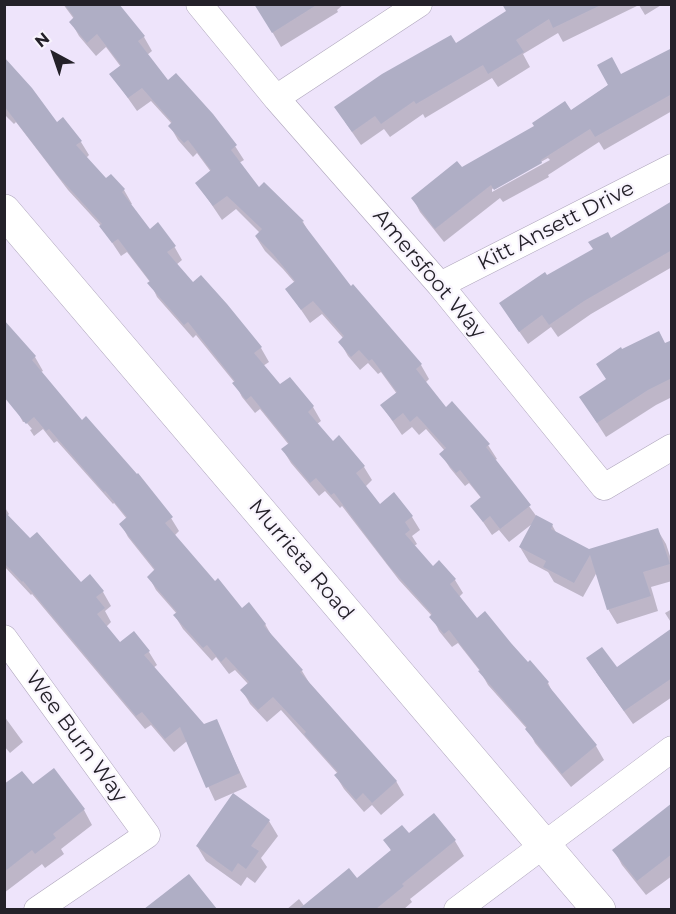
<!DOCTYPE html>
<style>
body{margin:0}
#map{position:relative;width:676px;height:914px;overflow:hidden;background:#eee4fb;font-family:Montserrat,sans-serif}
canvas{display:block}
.frame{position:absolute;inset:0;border:6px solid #242129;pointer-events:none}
.north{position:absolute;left:24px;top:24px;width:60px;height:60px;-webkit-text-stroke:4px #f8f4fd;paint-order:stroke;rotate:320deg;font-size:16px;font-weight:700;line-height:24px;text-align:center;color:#242129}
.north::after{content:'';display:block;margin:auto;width:21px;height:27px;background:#242129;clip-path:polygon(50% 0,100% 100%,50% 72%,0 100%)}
</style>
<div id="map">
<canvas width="676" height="914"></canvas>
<div class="frame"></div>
<div class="north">N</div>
</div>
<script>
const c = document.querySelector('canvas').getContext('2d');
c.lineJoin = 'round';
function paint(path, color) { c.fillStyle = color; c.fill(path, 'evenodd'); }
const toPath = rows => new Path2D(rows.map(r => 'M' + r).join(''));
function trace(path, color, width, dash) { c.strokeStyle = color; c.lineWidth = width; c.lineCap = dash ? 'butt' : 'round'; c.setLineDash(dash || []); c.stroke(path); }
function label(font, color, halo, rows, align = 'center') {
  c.font = font + ' Montserrat,sans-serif'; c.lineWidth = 4.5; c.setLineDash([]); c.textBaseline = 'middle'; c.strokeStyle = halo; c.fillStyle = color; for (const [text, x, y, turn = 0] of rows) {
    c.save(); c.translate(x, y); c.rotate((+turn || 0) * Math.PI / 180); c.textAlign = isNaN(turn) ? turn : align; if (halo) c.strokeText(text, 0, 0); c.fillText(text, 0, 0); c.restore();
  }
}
const shadow = toPath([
 [63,4,117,4,144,37,152,51,147,55,168,82,235,146,244,160,239,163,259,189,303,222,311,236,351,288,353,286,421,365,429,379,425,383,445,409,488,445,497,459,495,460,537,517,552,525,557,534,589,551,657,529,666,544,672,562,672,581,651,587,658,611,617,624,608,609,597,572,583,597,554,582,548,572,529,562,520,547,532,524,509,542,499,530,492,535,472,506,482,499,469,483,465,486,450,468,441,454,445,451,426,429,419,435,412,427,402,435,382,406,397,394,381,372,378,374,368,363,360,370,348,356,340,342,344,339,322,314,310,323,287,289,295,283,283,269,265,251,256,237,260,233,236,209,222,220,197,183,211,172,197,153,193,157,178,140,170,126,172,124,151,101,137,111,111,74,121,67,106,47,96,56,79,36,71,22,74,19],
 [256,4,344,4,337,10,338,12,281,47],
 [506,4,663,4,645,15,639,5,563,42,558,33,523,54,530,67,498,87,492,78,425,118,423,114,390,137,384,129,361,145,345,122,455,45,508,12],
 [672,49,672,111,604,150,599,142,548,175,549,177,503,202,500,198,444,242,420,212,413,198,461,169,570,112,621,76],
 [548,158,550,160,492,192,492,189],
 [4,59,56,124,81,142,89,155,86,158,106,181,124,190,132,204,130,205,150,231,174,246,182,260,176,265,193,284,261,348,269,362,263,366,279,387,289,379,313,407,321,421,317,424,333,443,364,467,372,480,365,487,380,506,412,517,420,530,412,536,417,544,414,546,433,568,455,580,463,593,459,597,477,620,509,644,548,683,555,697,596,746,604,760,571,787,535,743,529,731,488,685,480,671,458,643,452,647,439,631,432,616,399,580,342,506,340,508,325,491,319,496,291,463,283,450,289,445,260,409,255,413,242,397,235,383,196,335,193,338,157,297,150,282,127,252,121,256,101,226,68,190,16,122,14,124,4,114],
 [672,206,672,267,591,314,558,337,551,327,528,344,509,317,546,277],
 [4,322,35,357,43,371,41,372,82,422,171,518,179,531,174,536,214,583,242,610,265,624,273,638,302,671,310,684,396,781,404,795,381,815,372,805,364,812,344,789,336,776,338,774,281,710,267,722,250,704,242,690,249,685,235,670,229,674,216,657,212,661,183,629,175,616,177,614,156,590,149,577,155,571,128,537,121,524,127,519,114,503,113,504,57,441,54,443,43,429,34,436,30,430,32,429,26,422,23,422,17,411],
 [672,341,672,397,656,405,606,437,590,412,665,344],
 [4,506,9,514,7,516,30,540,80,584,103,592,111,606,105,611,111,622,106,627,120,644,149,652,157,665,153,668,204,726,216,721,247,787,215,801,187,741,174,752,151,725,145,729,32,594,31,595,4,566],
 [672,609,672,624,665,613],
 [672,630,672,697,633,724,596,672,616,669],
 [4,716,23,742,10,753,4,746],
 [32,786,84,810,92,825,61,849,64,854,45,868,42,864,4,893,4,816],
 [672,809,672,876,646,895,622,865,614,850],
 [434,815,455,841,464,856,410,899,412,902,403,910,286,910,299,899,305,907,357,880,392,852,385,840,409,835],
 [269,821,278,836,261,858,267,867,255,883,247,877,241,886,206,861,197,846],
 [189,876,214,910,146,910]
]);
const building = toPath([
 [64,4,119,4,145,36,138,41,168,80,176,73,213,114,237,145,231,150,259,187,264,182,304,221,302,222,351,286,353,284,422,364,416,369,446,407,452,401,490,444,486,447,531,505,500,529,490,516,483,522,470,506,481,497,460,470,456,473,439,454,446,448,417,416,410,422,403,413,393,421,380,405,397,392,372,359,369,361,359,350,351,357,338,342,344,336,313,301,301,310,285,289,295,281,273,254,255,236,262,229,227,196,213,206,195,183,211,170,188,140,184,143,168,126,172,122,142,88,128,98,109,74,121,65,97,34,87,43,69,22,74,17],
 [254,4,318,4,272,33],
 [502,4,603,4,553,28,549,19,516,40,524,52,488,74,483,65,416,104,414,101,381,124,375,116,352,132,334,107,382,74,451,35,456,43,506,11],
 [672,48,672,94,595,137,590,129,541,160,542,163,494,190,491,185,435,229,411,198,457,161,462,167,534,126,532,123,565,101,571,110,608,85,597,65,612,57,621,74],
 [4,57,32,88,57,122,63,117,82,141,76,145,106,178,111,174,125,189,122,192,150,229,158,222,176,246,167,252,193,282,201,275,227,304,262,347,254,353,280,384,290,377,314,406,308,412,333,441,339,435,365,466,356,473,380,504,394,492,413,516,405,522,410,530,405,534,433,566,439,560,456,579,450,584,477,618,485,611,511,643,528,662,530,660,549,682,547,684,597,745,562,774,525,729,527,727,478,671,480,670,449,630,444,634,429,617,432,614,389,566,334,493,331,495,316,478,310,483,281,449,289,443,251,396,246,400,232,383,235,381,188,322,184,325,147,283,150,281,118,239,112,243,99,226,102,224,58,176,4,106],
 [672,201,672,250,584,301,549,325,542,315,519,332,499,303,545,272,547,275,593,249,588,242,608,232,611,238],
 [4,320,36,356,32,360,82,420,86,416,137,474,138,473,173,517,165,523,215,581,218,578,242,608,249,602,266,624,264,626,303,670,300,672,397,781,372,803,363,793,356,800,334,775,338,772,304,734,306,732,273,697,258,710,240,690,249,682,226,657,221,662,207,645,203,648,173,615,177,612,147,577,155,569,119,524,127,517,105,491,104,492,49,429,46,431,34,417,26,424,4,397],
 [659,331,665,343,672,340,672,378,648,390,597,423,579,397,606,379,596,364,621,347,622,349],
 [4,511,30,538,37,532,81,582,90,574,104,591,96,597,105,608,97,614,120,642,134,631,150,651,144,655,204,724,217,719,240,773,206,788,180,727,165,739,142,712,136,716,23,581,22,582,4,563],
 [536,515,553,524,551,529,589,549,658,528,670,564,643,572,651,596,607,610,590,555,574,583,543,567,546,561,519,547],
 [672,628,672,678,624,711,586,658,602,647,617,667],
 [54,768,85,809,53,834,56,838,35,854,32,850,4,872,4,784,22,771,33,784],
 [233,793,270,820,251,846,259,851,246,869,238,863,232,872,196,846],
 [672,803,672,854,637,881,612,850],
 [434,813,456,840,402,884,404,886,376,909,299,909,349,868,357,878,391,850,383,840,402,825,409,833],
 [189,874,217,909,144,909]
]);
const street = toPath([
 [199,4,276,98,440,285,604,487,672,447],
 [276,98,419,4],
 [440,285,672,167],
 [4,638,147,835,37,910],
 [457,910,672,749]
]);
const secondary = toPath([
 [4,211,599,910]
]);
const streetNames = [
 ["Kitt Ansett Drive",556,226,-27],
 ["Amersfoot Way",429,274,50],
 ["Murrieta Road",301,560,50],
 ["Wee Burn Way",76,737,54]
];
paint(shadow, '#0003');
paint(building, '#afaec5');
trace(street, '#aea5bb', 27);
trace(secondary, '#aea5bb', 34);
trace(street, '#fff', 26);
trace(secondary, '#fff', 33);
label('21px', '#242129', '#f8f4fd', streetNames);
</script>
